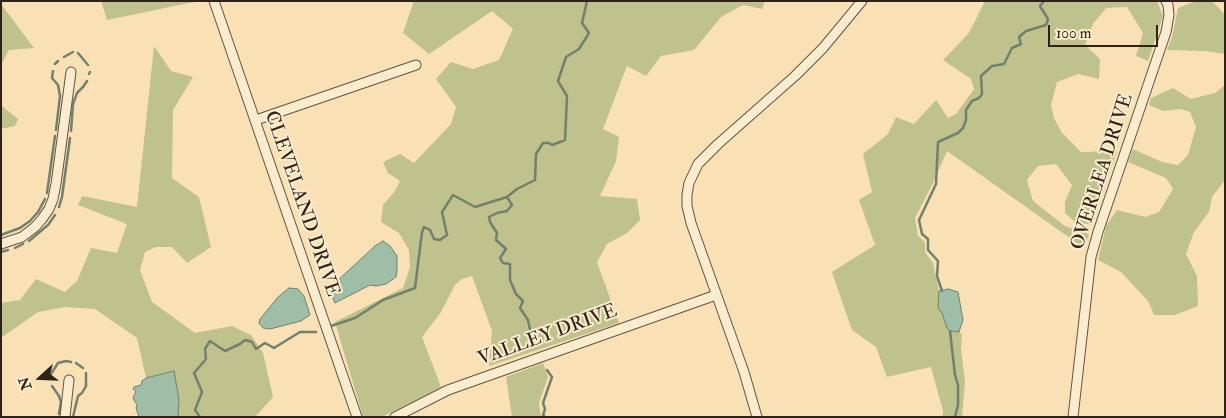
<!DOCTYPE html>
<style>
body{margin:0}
#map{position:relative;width:1226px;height:418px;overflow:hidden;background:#fae1b5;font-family:"IM FELL Double Pica",serif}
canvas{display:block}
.frame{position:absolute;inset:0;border:2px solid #2f2216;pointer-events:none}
.north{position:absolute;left:15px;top:353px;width:50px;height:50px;-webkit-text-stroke:4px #fceccf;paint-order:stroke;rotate:250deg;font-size:14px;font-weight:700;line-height:20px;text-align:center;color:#2f2216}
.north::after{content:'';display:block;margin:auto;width:18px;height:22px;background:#2f2216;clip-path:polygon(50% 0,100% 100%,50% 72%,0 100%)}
.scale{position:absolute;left:1048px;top:25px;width:110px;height:22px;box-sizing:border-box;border:2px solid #2f2216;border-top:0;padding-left:6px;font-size:15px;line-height:18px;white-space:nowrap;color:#2f2216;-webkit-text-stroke:4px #fceccf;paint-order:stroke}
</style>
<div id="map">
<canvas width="1226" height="418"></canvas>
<div class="frame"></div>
<div class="north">N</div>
<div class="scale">100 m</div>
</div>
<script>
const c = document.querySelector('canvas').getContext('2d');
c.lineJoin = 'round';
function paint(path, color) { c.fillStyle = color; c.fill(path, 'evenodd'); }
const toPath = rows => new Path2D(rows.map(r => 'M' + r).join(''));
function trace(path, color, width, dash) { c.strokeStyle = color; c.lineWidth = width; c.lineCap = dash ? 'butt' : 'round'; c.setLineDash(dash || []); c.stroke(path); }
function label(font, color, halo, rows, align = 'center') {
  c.font = font + ' "IM FELL Double Pica",serif'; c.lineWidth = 4; c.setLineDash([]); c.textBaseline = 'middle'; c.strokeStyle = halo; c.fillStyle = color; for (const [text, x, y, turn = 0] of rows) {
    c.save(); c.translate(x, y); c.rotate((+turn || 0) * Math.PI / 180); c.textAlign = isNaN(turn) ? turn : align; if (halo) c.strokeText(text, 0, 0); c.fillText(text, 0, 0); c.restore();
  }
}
const green = toPath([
 [101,1,199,1,107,20],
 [414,1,765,1,762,9,743,5,721,17,694,50,661,56,646,76,627,66,603,129,619,137,616,161,600,196,637,199,640,220,627,233,607,244,597,262,619,323,489,366,492,331,472,276,462,279,455,285,441,312,422,337,441,387,382,417,363,417,335,322,403,288,410,267,409,250,399,233,381,222,383,205,395,191,400,181,388,173,383,162,400,154,414,163,451,124,456,107,436,79,451,62,473,69,499,60,513,29,492,11,429,54,403,33],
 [985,1,1157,1,1163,16,1148,61,1136,56,1143,33,1127,7,1106,8,1093,24,1085,45,1100,59,1099,79,1078,74,1057,82,1051,105,1054,118,1062,133,1081,152,1117,151,1092,225,1075,222,1065,213,1065,202,1072,185,1056,164,1038,166,1027,180,1033,201,1065,226,1089,234,1084,248,947,151,933,183,915,218,918,236,925,242,925,252,933,263,939,291,938,308,943,313,950,331,959,332,962,334,961,349,965,382,962,417,943,417,943,411,931,367,887,377,876,347,852,330,832,272,875,245,859,200,872,192,863,154,888,134,896,117,914,124,936,100,948,118,956,114,974,89,971,79,943,60,969,33],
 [1196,1,1212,1,1225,15,1225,54,1205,51,1167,50,1172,37,1178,8],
 [1,4,34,48,9,50,1,65],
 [154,46,171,71,193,77,173,110,172,178,199,197,211,247,187,263,172,247,156,247,145,252,140,270,152,302,195,333,232,326,251,335,263,353,273,397,255,417,178,417,179,400,174,371,146,378,137,338,95,309,65,307,38,312,1,338,1,303,20,300,36,279,65,292,77,281,91,248,117,253,127,224,78,205,82,196,137,207],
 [1225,85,1225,180,1212,197,1209,212,1194,232,1186,254,1197,276,1198,306,1175,315,1154,315,1148,301,1121,272,1098,260,1106,226,1117,210,1145,217,1159,212,1173,189,1166,178,1128,162,1133,149,1162,162,1178,165,1188,155,1196,127,1190,112,1180,109,1163,111,1149,105,1151,98,1173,88,1191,99,1215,93],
 [1,105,18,119,15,126,1,129],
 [543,363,548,377,539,403,541,417,512,417,506,377]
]);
const water = toPath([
 [383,241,390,246,397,256,397,271,396,277,386,284,376,286,370,285,335,303,330,291,331,284,335,283,375,246,383,241],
 [289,288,298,289,304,296,310,315,301,321,270,329,263,328,259,323,260,319,278,297,289,288],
 [948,289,958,292,963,320,959,332,950,331,947,328,942,313,938,308,939,291,948,289],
 [174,371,179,400,178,417,139,417,136,408,137,405,133,398,136,391,133,389,134,387,141,385,142,381,146,378,174,371]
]);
const stream = toPath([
 [78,53,88,65],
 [64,57,73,52],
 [55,64,58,61],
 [53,71,52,78,58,85,60,96,56,130],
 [89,74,90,72],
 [71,131,73,104,77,93,83,87,87,81],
 [47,193,55,136],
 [507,197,512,205,507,211,497,213,489,217,490,222,497,233,496,240,506,249,500,258,503,263,510,264,510,280,516,294,523,301,520,308,528,320,532,339],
 [59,207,62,197,70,138],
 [1,235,20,228,30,221,38,212,45,199],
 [29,241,48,225,55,215],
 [15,248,23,244],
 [1,252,8,250],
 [942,291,937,276,938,261,928,250,928,239,922,234,919,220,936,184,938,142,958,133,963,128,966,120,966,110,972,101,979,98,982,94,981,76,992,66,1004,64,1012,48,1021,44,1019,37,1026,31,1046,25,1048,19,1040,6,1044,1],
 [331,326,355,318,383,300,415,288,422,232,424,227,430,230,434,239,440,240,447,235,442,212,453,195,475,207,507,197,517,189,535,180,536,154,543,143,549,143,552,145,565,140,567,96,558,81,566,57,579,49,589,33,582,23,587,1],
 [950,331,955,375,958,385,958,405,955,417],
 [76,363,83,368],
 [51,379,51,374,58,363,66,361,71,362],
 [52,386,59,396,61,402,59,414],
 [73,417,78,396,82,393,86,386,86,373],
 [200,417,195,410,202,392,194,373,206,359,205,349,210,341,225,351,240,344,245,340,252,342,256,349,265,343,274,348,300,332,316,332],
 [545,417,543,415,545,409,543,403,552,377,547,370]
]);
const minor = toPath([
 [214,1,357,417],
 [256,120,416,65],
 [1,244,22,237,35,227,42,219,49,209,53,199,56,184,71,72],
 [65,417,69,380],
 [395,417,448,390,716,295],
 [757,417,744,372,691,223,687,206,687,195,689,183,698,164,718,144,795,76,823,48,862,1],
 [1073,417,1091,257,1098,232,1166,32,1169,15,1168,5,1166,1]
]);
const streetNames = [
 ["OVERLEA DRIVE",1103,172,-72],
 ["CLEVELAND DRIVE",301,204,71],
 ["VALLEY DRIVE",548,336,-20]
];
paint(green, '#bfc28c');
paint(water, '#9fbea8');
trace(water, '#72806e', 1);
trace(stream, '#72806e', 2.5);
trace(minor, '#62523e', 11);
trace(minor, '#fceccf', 9);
label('19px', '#2f2216', '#fceccf', streetNames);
</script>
